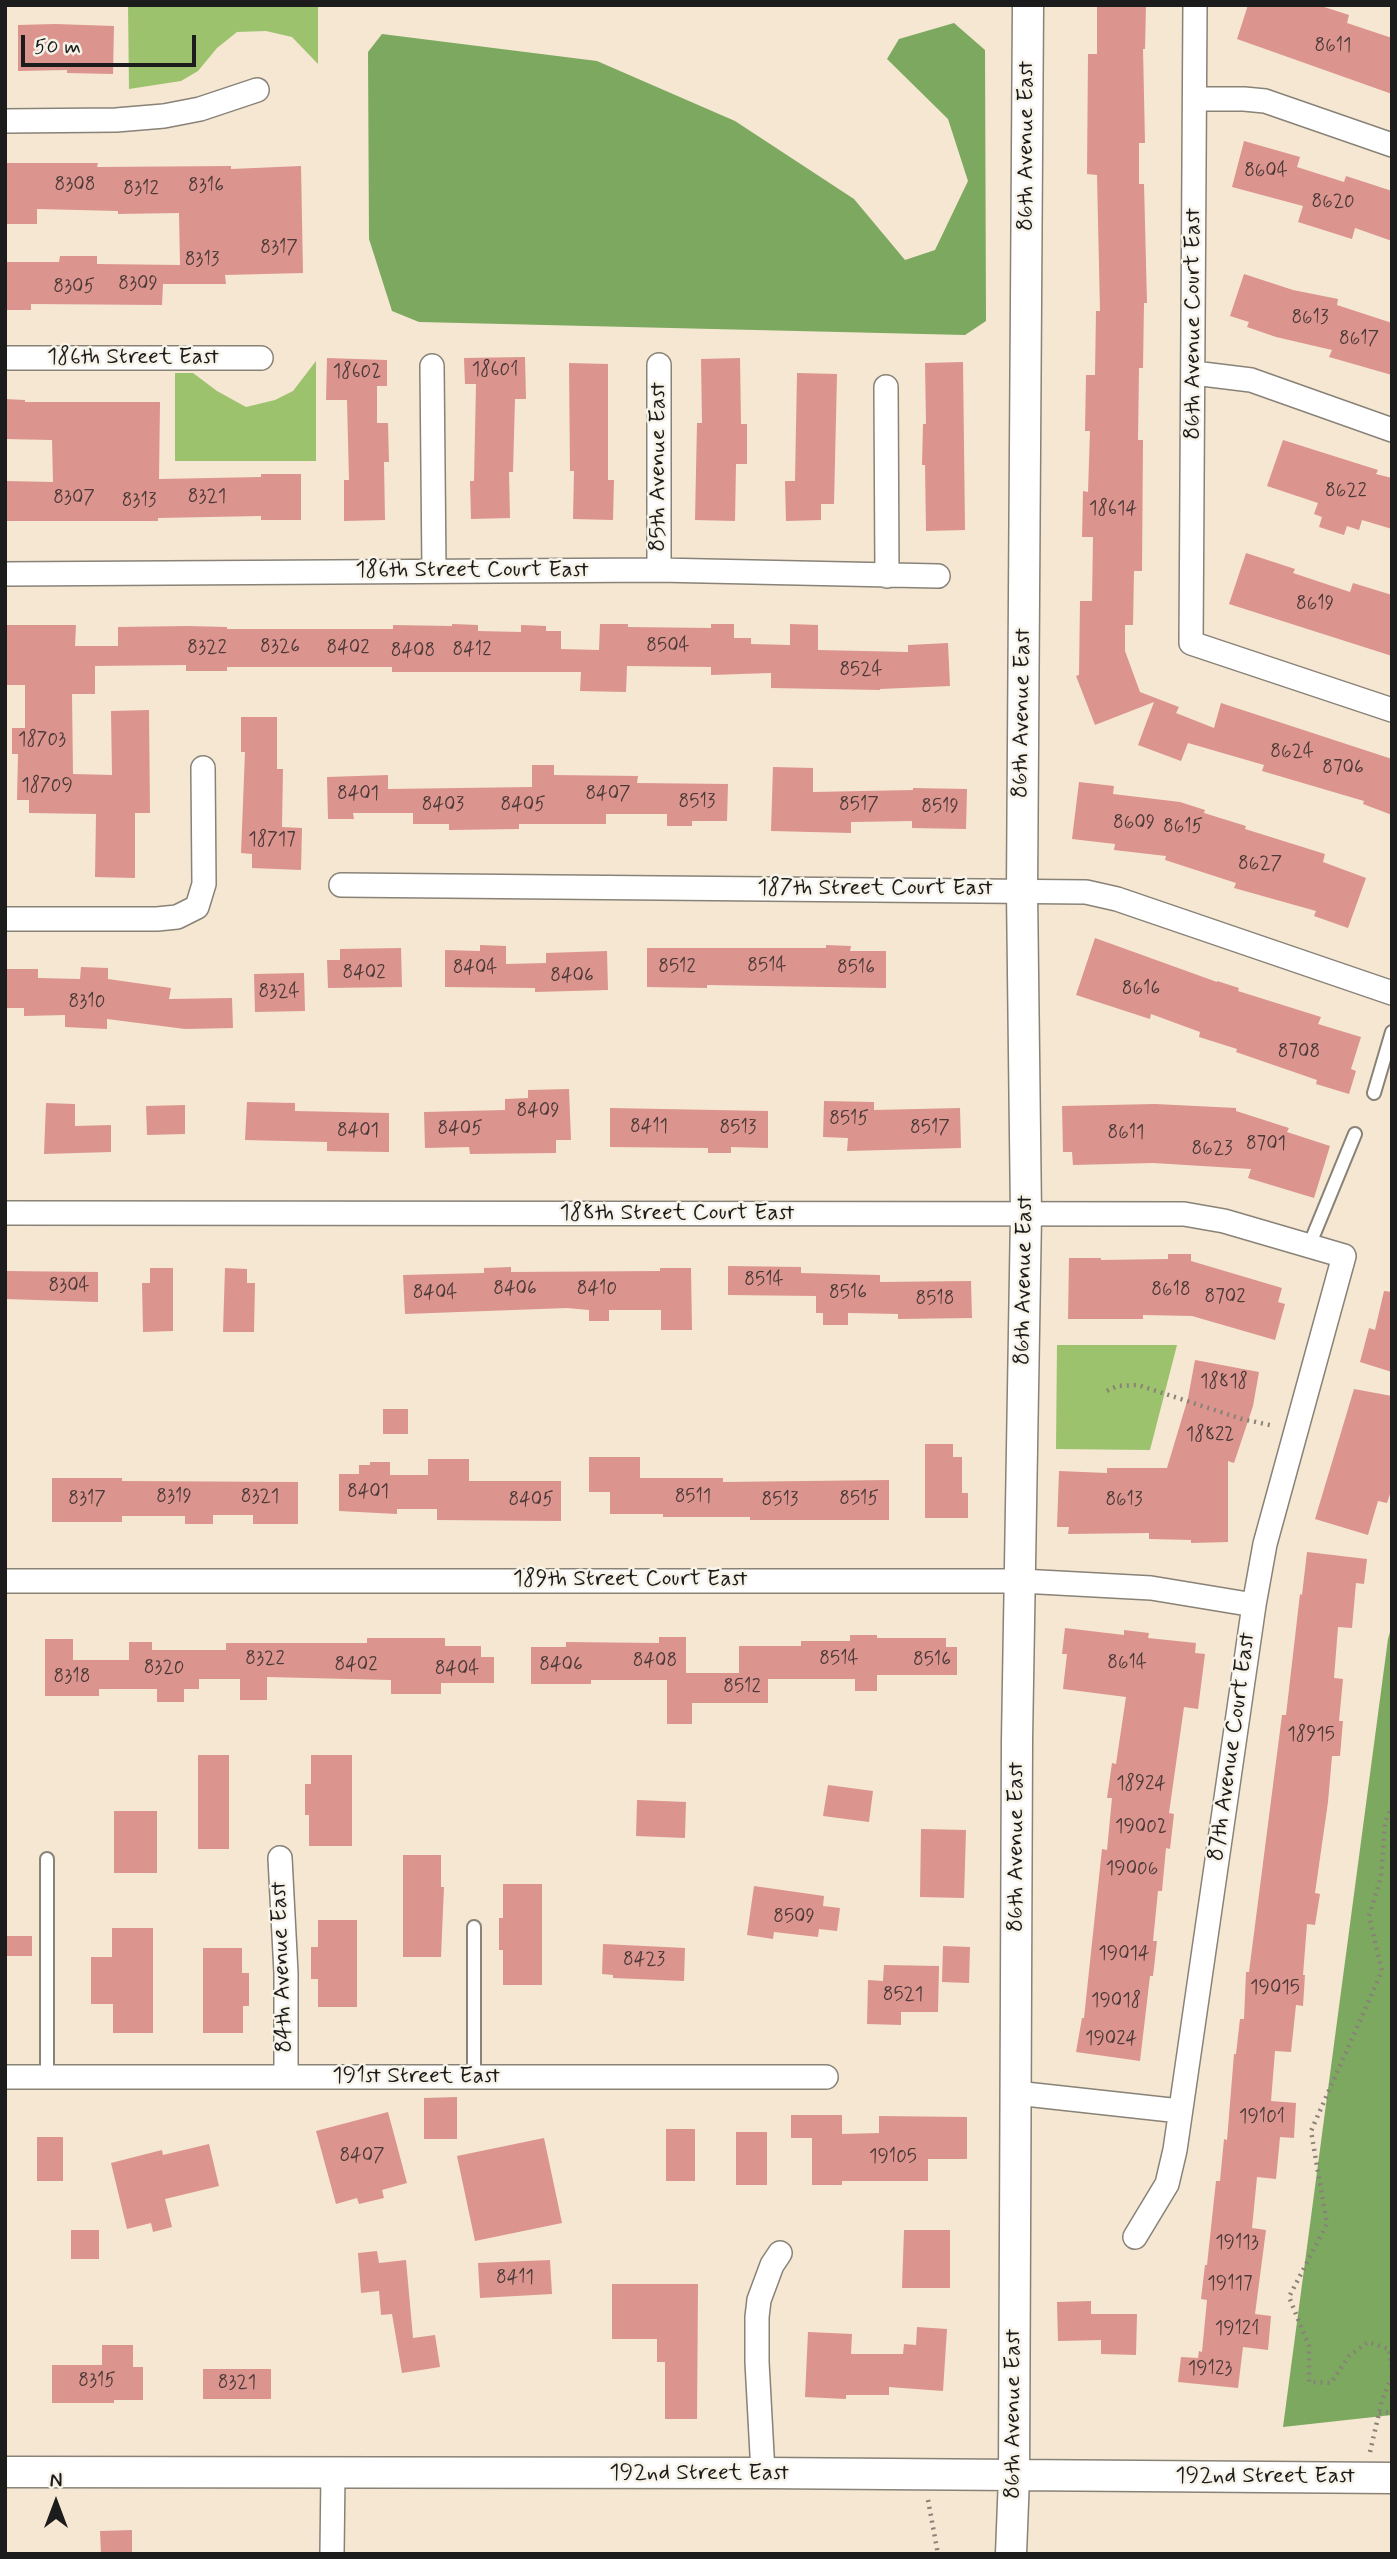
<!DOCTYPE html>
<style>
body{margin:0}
#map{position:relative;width:1397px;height:2559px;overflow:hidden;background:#f5e7d2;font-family:Mynerve,sans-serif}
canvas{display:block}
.frame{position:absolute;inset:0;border:7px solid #1c1c1c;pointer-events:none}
.north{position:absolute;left:21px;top:2468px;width:70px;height:70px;-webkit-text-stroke:5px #f7f3e8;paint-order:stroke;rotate:0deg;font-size:19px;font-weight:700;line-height:28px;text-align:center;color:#1c1c1c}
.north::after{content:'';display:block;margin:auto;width:24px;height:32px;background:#1c1c1c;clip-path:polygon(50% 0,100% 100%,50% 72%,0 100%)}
.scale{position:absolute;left:21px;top:35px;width:175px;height:32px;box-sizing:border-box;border:4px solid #1c1c1c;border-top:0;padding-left:9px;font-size:21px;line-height:24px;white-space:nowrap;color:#1c1c1c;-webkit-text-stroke:5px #f7f3e8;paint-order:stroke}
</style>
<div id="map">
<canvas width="1397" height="2559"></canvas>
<div class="frame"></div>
<div class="north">N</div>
<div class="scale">50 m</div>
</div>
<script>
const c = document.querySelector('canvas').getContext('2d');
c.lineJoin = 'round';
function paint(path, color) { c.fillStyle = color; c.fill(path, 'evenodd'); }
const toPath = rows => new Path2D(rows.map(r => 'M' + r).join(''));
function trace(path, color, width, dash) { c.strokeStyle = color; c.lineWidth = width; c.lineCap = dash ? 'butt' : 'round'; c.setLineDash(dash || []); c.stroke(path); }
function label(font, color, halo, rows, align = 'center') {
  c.font = font + ' Mynerve,sans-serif'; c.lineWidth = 5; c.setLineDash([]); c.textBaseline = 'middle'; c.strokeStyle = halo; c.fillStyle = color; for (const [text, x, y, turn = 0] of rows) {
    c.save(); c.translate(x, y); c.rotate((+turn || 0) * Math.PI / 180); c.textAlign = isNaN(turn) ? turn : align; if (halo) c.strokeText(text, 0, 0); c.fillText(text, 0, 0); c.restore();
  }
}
const green = toPath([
 [128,5,318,5,318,64,292,37,266,31,237,32,217,48,198,71,181,81,129,89],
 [316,361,316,461,175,461,175,373,193,373,217,391,246,407,275,400,293,391],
 [1057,1345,1177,1345,1150,1450,1056,1449]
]);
const forest = toPath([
 [954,23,985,50,986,321,965,335,419,322,392,311,369,239,368,52,382,34,597,61,735,121,854,199,905,260,935,250,968,181,948,119,887,59,899,39],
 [1392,1625,1392,2415,1283,2427,1388,1639]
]);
const building = toPath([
 [1097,5,1146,5,1145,49,1143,49,1145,143,1139,143,1139,184,1144,184,1147,303,1144,303,1143,368,1139,368,1138,440,1143,440,1142,571,1134,571,1133,625,1125,625,1125,651,1140,692,1179,707,1176,713,1214,728,1221,703,1392,759,1392,815,1363,804,1364,801,1262,771,1264,765,1188,743,1181,761,1138,745,1154,702,1095,725,1076,676,1079,675,1080,601,1092,601,1093,537,1082,537,1083,491,1088,492,1090,431,1085,431,1086,375,1095,375,1096,311,1100,311,1097,175,1087,174,1088,54,1097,54],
 [1248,5,1318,5,1349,15,1347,23,1392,38,1392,94,1237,39],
 [55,24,114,26,113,74,67,73,67,70,18,71,18,25],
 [1244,141,1300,157,1297,167,1344,182,1346,176,1392,191,1392,241,1355,228,1352,239,1298,222,1303,206,1232,187],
 [5,163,98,163,97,167,231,166,231,169,301,166,303,273,225,275,226,284,163,284,162,305,31,304,31,310,5,310,5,262,59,262,60,256,97,256,97,264,180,265,179,213,118,214,118,211,37,209,37,224,5,224],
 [1244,274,1293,290,1338,299,1337,305,1392,323,1392,375,1329,357,1332,350,1276,337,1247,327,1249,322,1230,316],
 [525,357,526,399,515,399,513,472,509,472,510,518,471,519,470,481,474,481,476,384,465,384,464,358],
 [327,358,387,360,387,386,377,386,377,423,388,423,389,462,384,462,385,520,344,521,344,480,349,480,347,400,326,400],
 [740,358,741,424,747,424,747,464,736,464,735,521,695,520,697,423,702,423,701,359],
 [963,362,965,530,926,531,925,465,922,465,923,424,926,424,925,363],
 [569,363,608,364,608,480,614,480,613,520,573,519,574,471,570,471],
 [797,373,837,374,834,504,821,504,821,520,786,521,785,481,795,481],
 [5,399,25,400,25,402,160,402,159,479,261,477,261,474,301,474,301,520,261,520,261,516,158,518,158,521,5,521,5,481,53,482,52,440,5,439],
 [1283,440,1378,470,1376,474,1392,478,1392,529,1362,520,1359,530,1347,526,1344,535,1319,527,1322,517,1314,514,1318,503,1267,486],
 [1246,553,1295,569,1293,573,1350,592,1353,583,1392,595,1392,656,1229,604],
 [452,624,478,625,478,631,521,632,521,625,546,626,546,631,561,631,561,649,599,650,600,624,628,624,628,627,711,628,711,624,734,624,734,638,751,638,751,644,790,645,790,624,818,625,818,650,908,652,908,645,948,643,950,686,880,689,880,690,771,688,771,673,711,675,711,667,627,666,626,692,580,691,581,672,392,672,392,667,227,667,227,671,186,671,186,665,95,666,95,694,72,694,73,774,112,775,111,711,149,710,150,813,135,813,135,878,95,877,96,814,29,813,29,800,17,800,18,754,12,754,12,728,25,728,25,685,5,685,5,625,76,625,75,646,118,646,118,627,187,626,227,627,227,629,393,629,393,625,452,626],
 [241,717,277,717,277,769,283,769,282,827,302,828,301,870,252,868,252,854,241,853,245,752,241,752],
 [532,765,554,765,554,775,638,776,637,783,728,784,727,821,692,821,692,826,667,826,667,814,606,814,606,824,519,824,519,829,449,830,449,824,413,824,413,813,353,813,354,819,328,819,327,777,388,775,388,789,532,787],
 [773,767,813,768,813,792,913,790,913,788,967,789,966,829,912,828,912,821,851,822,851,833,771,831],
 [1079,782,1114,786,1113,794,1180,802,1205,810,1204,813,1246,826,1245,829,1325,854,1323,862,1366,878,1348,928,1314,916,1316,911,1234,888,1236,883,1165,860,1166,856,1114,850,1115,844,1072,839],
 [1095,938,1217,982,1217,981,1239,988,1238,991,1321,1017,1318,1024,1361,1037,1351,1069,1356,1071,1349,1094,1316,1084,1317,1080,1236,1052,1237,1049,1199,1037,1200,1032,1151,1014,1150,1019,1076,995],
 [480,945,506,946,506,964,546,963,546,953,607,951,608,990,535,992,535,988,445,987,445,950,480,951],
 [826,945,851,946,850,951,886,951,886,988,707,985,707,988,647,987,647,948,826,948],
 [401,948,402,987,328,988,327,960,340,960,340,949],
 [81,967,108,968,108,979,171,988,169,999,232,998,233,1028,185,1029,107,1019,107,1029,65,1027,65,1015,24,1016,24,1008,5,1008,5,969,38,969,38,978,80,979],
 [304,973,305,1011,255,1012,254,974],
 [569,1089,571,1140,556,1140,556,1153,470,1154,469,1147,425,1148,424,1112,505,1110,505,1099,528,1098,528,1090],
 [824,1101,874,1102,874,1110,960,1108,961,1148,847,1151,848,1138,823,1137],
 [247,1102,295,1103,295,1111,389,1113,389,1152,327,1151,327,1142,245,1140],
 [46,1103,75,1104,75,1126,111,1125,111,1152,44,1154],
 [1155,1104,1236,1108,1236,1111,1289,1128,1287,1132,1330,1146,1314,1198,1248,1178,1251,1169,1153,1163,1073,1165,1072,1152,1063,1152,1062,1106],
 [185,1105,185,1134,147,1135,146,1106],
 [610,1108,768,1111,768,1148,731,1147,731,1153,708,1153,708,1148,610,1147],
 [1168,1254,1191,1254,1191,1261,1282,1288,1278,1302,1285,1304,1275,1340,1192,1316,1143,1315,1143,1319,1068,1319,1069,1258,1101,1258,1101,1260,1168,1259],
 [728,1266,801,1267,801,1273,880,1275,880,1282,971,1281,972,1318,898,1319,898,1314,848,1313,848,1325,823,1325,823,1313,816,1313,816,1296,728,1295],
 [511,1267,511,1272,660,1271,660,1268,691,1268,692,1330,661,1330,661,1310,609,1310,609,1321,589,1321,589,1310,567,1308,405,1314,403,1275,484,1273,484,1268],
 [150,1268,173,1268,173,1331,143,1332,142,1283,150,1283],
 [225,1268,247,1269,247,1283,255,1283,254,1332,223,1332],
 [5,1271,98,1272,98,1302,5,1299],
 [1384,1291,1392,1292,1392,1372,1360,1362,1369,1328,1375,1330],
 [1195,1360,1259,1372,1253,1406,1234,1463,1228,1461,1228,1542,1191,1543,1191,1540,1149,1539,1149,1533,1068,1534,1069,1527,1057,1527,1059,1471,1107,1473,1107,1468,1167,1468,1188,1398],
 [1354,1389,1392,1396,1392,1488,1387,1503,1378,1501,1368,1535,1315,1519],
 [383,1409,408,1409,408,1434,383,1434],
 [925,1444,953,1444,953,1457,962,1457,962,1493,968,1493,968,1518,925,1518],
 [589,1457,640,1457,640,1478,723,1478,723,1482,889,1480,889,1520,750,1520,750,1517,663,1517,663,1514,610,1514,610,1492,589,1492],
 [428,1459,469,1459,469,1481,561,1481,561,1521,437,1520,437,1509,397,1509,397,1514,339,1511,339,1474,359,1474,359,1465,370,1465,370,1462,390,1462,390,1475,428,1475],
 [52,1478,122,1478,122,1481,298,1482,298,1524,253,1524,253,1515,213,1515,213,1524,185,1524,185,1516,122,1516,122,1522,52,1522],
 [1307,1552,1367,1559,1364,1584,1356,1583,1352,1628,1338,1627,1334,1678,1343,1679,1339,1721,1343,1721,1340,1756,1332,1756,1328,1802,1315,1893,1320,1894,1315,1925,1307,1924,1303,1975,1305,1975,1303,2006,1296,2005,1291,2052,1275,2051,1271,2101,1296,2103,1294,2138,1280,2137,1276,2179,1257,2177,1252,2228,1266,2230,1255,2314,1271,2316,1268,2350,1243,2347,1238,2388,1178,2382,1181,2357,1198,2358,1199,2351,1202,2352,1207,2300,1201,2299,1205,2265,1207,2265,1216,2181,1220,2181,1224,2139,1227,2140,1234,2054,1236,2054,1240,2019,1244,2019,1246,1972,1249,1972,1282,1715,1286,1715,1300,1594,1302,1595],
 [1065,1628,1124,1635,1124,1630,1149,1633,1148,1638,1196,1643,1195,1653,1205,1654,1198,1709,1184,1707,1169,1813,1174,1814,1170,1849,1166,1848,1162,1891,1158,1891,1153,1941,1157,1941,1153,1976,1150,1976,1140,2061,1076,2052,1082,2018,1084,2018,1102,1849,1107,1850,1112,1798,1107,1798,1112,1763,1116,1764,1126,1697,1063,1689,1067,1654,1062,1654],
 [850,1635,877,1635,877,1638,946,1638,946,1647,957,1647,957,1675,877,1675,877,1691,855,1691,855,1679,768,1679,768,1703,692,1703,692,1724,667,1724,667,1680,591,1680,591,1684,531,1684,531,1647,566,1647,566,1642,659,1643,659,1637,686,1637,686,1673,739,1673,739,1646,801,1646,801,1641,850,1641],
 [367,1638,445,1638,445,1646,481,1646,481,1657,494,1657,494,1683,441,1683,441,1694,391,1694,391,1680,267,1677,267,1700,240,1700,240,1679,199,1679,199,1689,184,1689,184,1702,157,1702,157,1689,99,1689,99,1696,45,1696,45,1639,73,1639,73,1660,129,1660,129,1642,152,1642,152,1650,226,1650,226,1643,367,1643],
 [198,1755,229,1755,229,1849,198,1849],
 [311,1755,352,1755,352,1846,309,1846,309,1815,305,1815,305,1784,311,1784],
 [828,1785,873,1791,869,1822,823,1816],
 [637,1800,686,1802,685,1838,636,1836],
 [114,1811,157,1811,157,1873,114,1873],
 [921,1829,966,1830,964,1898,920,1897],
 [403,1855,441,1855,441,1887,444,1887,441,1957,403,1957],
 [503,1884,542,1884,542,1985,503,1985,503,1950,499,1950,499,1918,503,1918],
 [754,1886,824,1896,823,1906,840,1908,837,1931,819,1929,818,1937,774,1932,773,1939,747,1935],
 [318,1920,357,1920,357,2007,318,2007,318,1979,311,1979,311,1947,318,1947],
 [112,1928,153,1928,153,2033,113,2033,113,2004,91,2004,91,1957,112,1957],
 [5,1936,32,1936,32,1956,5,1956],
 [603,1944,685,1948,684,1981,613,1978,613,1975,602,1974],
 [943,1946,970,1947,969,1983,942,1982],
 [203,1948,242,1948,242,1973,249,1973,249,2006,243,2006,243,2033,203,2033],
 [884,1965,939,1966,938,2012,901,2012,901,2025,867,2024,868,1980,883,1981],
 [457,2097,457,2139,424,2139,424,2098],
 [388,2112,407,2183,382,2190,384,2198,359,2204,357,2198,336,2204,316,2131],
 [791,2115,842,2115,842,2134,879,2133,879,2116,967,2117,967,2159,928,2159,928,2181,842,2181,842,2185,812,2185,812,2138,791,2138],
 [666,2129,695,2129,695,2181,666,2181],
 [736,2132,767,2132,767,2185,736,2185],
 [37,2137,63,2137,63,2181,37,2181],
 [544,2138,562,2223,475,2241,457,2156],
 [209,2144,219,2186,165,2199,172,2227,153,2232,151,2223,127,2229,111,2163,162,2150,163,2155],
 [71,2230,99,2230,99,2259,71,2259],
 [904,2230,950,2230,950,2288,902,2288],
 [377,2251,379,2263,406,2260,413,2338,435,2335,440,2367,402,2373,392,2314,381,2315,379,2291,361,2293,358,2253],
 [550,2260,552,2294,480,2298,478,2263],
 [612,2284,698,2284,697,2419,665,2419,665,2362,657,2362,657,2339,612,2339],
 [1091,2301,1091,2314,1137,2314,1136,2355,1101,2354,1101,2340,1058,2341,1057,2302],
 [917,2327,947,2329,943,2391,889,2387,889,2395,846,2395,846,2399,805,2397,808,2332,852,2334,851,2354,903,2354,904,2344,916,2345],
 [102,2345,133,2345,133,2367,143,2367,143,2400,114,2400,114,2403,52,2403,52,2365,102,2365],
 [203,2369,271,2369,271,2399,203,2399],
 [132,2530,132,2554,101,2554,100,2531]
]);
const path = toPath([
 [1107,1391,1117,1386,1138,1385,1242,1419,1274,1426],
 [1392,1805,1385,1823,1381,1877,1369,1916,1382,1971,1311,2131,1327,2224,1289,2297,1309,2346,1309,2382,1331,2383,1349,2356,1368,2342,1389,2349,1392,2371],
 [1379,2413,1392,2412],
 [1370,2452,1382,2400,1392,2376],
 [928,2500,938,2554]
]);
const service = toPath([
 [1374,1093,1392,1032],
 [1309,1246,1355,1134],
 [47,1859,47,2077],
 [474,1927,474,2077]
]);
const minor = toPath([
 [1195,5,1191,643,1392,710],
 [1195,99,1244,99,1265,101,1392,145],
 [5,121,116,120,164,116,200,109,257,90],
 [5,358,261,358],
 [659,365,659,570],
 [432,366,434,571],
 [1194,373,1251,380,1392,430],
 [886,387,887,576],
 [5,574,659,570,938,576],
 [341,885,1086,892,1117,899,1392,993],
 [5,919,157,919,177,917,197,907,204,884,203,768],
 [5,1213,1184,1214,1224,1221,1344,1256,1265,1544,1254,1605,1175,2150,1167,2184,1135,2237],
 [5,1581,1021,1581,1151,1588,1254,1605],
 [280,1858,286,1973,286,2077],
 [5,2077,826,2077],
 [1016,2093,1180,2111],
 [763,2473,757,2362,757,2317,759,2300,772,2265,780,2253],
 [332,2554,333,2473]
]);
const tertiary = toPath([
 [5,2472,763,2473,1392,2478],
 [1011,2554,1014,2477,1017,1740,1026,1215,1022,891,1028,5]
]);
const numberNames = [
 ["8611",1333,47],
 ["8604",1266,172],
 ["8308",75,186],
 ["8316",206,187],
 ["8312",141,190],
 ["8620",1333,203],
 ["8317",279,249],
 ["8313",202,261],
 ["8309",138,285],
 ["8305",74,288],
 ["8613",1310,319],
 ["8617",1359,340],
 ["18601",495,371],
 ["18602",357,373],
 ["8622",1346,492],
 ["8321",207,498],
 ["8307",74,499],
 ["8313",139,502],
 ["18614",1113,510],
 ["8619",1315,605],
 ["8504",668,647],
 ["8326",280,648],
 ["8322",207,649],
 ["8402",348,649],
 ["8412",472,651],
 ["8408",413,652],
 ["8524",861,671],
 ["18703",42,741],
 ["8624",1292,753],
 ["8706",1343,769],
 ["18709",47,787],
 ["8401",358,795],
 ["8407",608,795],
 ["8513",697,803],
 ["8403",443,806],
 ["8405",523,806],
 ["8517",859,806],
 ["8519",940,808],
 ["8609",1134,824],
 ["8615",1183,828],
 ["18717",272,841],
 ["8627",1260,865],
 ["8514",767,967],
 ["8512",677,968],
 ["8404",475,969],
 ["8516",856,969],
 ["8402",364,974],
 ["8406",572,977],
 ["8616",1141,990],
 ["8324",279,993],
 ["8310",87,1003],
 ["8708",1299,1053],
 ["8409",538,1112],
 ["8515",849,1120],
 ["8411",649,1128],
 ["8513",738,1129],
 ["8517",930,1129],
 ["8405",460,1130],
 ["8401",358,1132],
 ["8611",1126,1134],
 ["8701",1266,1145],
 ["8623",1212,1150],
 ["8514",764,1281],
 ["8304",69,1287],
 ["8406",515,1290],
 ["8410",597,1290],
 ["8618",1171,1291],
 ["8404",435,1294],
 ["8516",848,1294],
 ["8702",1225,1298],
 ["8518",935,1300],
 ["18818",1224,1383],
 ["18822",1210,1436],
 ["8401",368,1493],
 ["8319",174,1498],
 ["8321",260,1498],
 ["8511",693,1498],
 ["8317",87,1500],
 ["8515",859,1500],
 ["8405",531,1501],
 ["8513",780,1501],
 ["8613",1124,1501],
 ["8322",265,1660],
 ["8514",839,1660],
 ["8516",932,1661],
 ["8408",655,1662],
 ["8614",1127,1664],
 ["8402",356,1666],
 ["8406",561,1666],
 ["8320",164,1669],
 ["8404",457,1670],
 ["8318",72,1678],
 ["8512",742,1688],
 ["18915",1311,1736],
 ["18924",1141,1785],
 ["19002",1141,1828],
 ["19006",1132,1870],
 ["8509",794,1918],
 ["19014",1124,1955],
 ["8423",644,1961],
 ["19015",1275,1989],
 ["8521",903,1996],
 ["19018",1116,2002],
 ["19024",1111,2040],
 ["19101",1262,2118],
 ["8407",362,2157],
 ["19105",893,2158],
 ["19113",1237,2244],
 ["8411",515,2279],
 ["19117",1230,2285],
 ["19121",1237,2330],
 ["19123",1210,2370],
 ["8315",97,2382],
 ["8321",237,2384]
];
const streetNames = [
 ["86th Avenue East",1027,146,-90],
 ["86th Avenue Court East",1194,324,-90],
 ["186th Street East",133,358],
 ["85th Avenue East",659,467,-90],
 ["186th Street Court East",472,571],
 ["86th Avenue East",1023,713,-89],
 ["187th Street Court East",875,889],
 ["188th Street Court East",677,1214],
 ["86th Avenue East",1025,1280,-89],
 ["189th Street Court East",630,1580],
 ["87th Avenue Court East",1233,1747,-82],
 ["86th Avenue East",1017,1847,-90],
 ["84th Avenue East",283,1967,-92],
 ["191st Street East",416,2077],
 ["86th Avenue East",1014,2414,-90],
 ["192nd Street East",699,2474],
 ["192nd Street East",1265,2477]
];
paint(green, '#9cc26d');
paint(forest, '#7da860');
paint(building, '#dc948e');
trace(service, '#888277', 16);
trace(minor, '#888277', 26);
trace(tertiary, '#888277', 33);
trace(path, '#888277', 4.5, [2, 5]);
trace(service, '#fff', 12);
trace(minor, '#fff', 23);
trace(tertiary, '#fff', 30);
label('19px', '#4c3a38', null, numberNames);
label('23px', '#1c1c1c', '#f7f3e8', streetNames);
</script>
